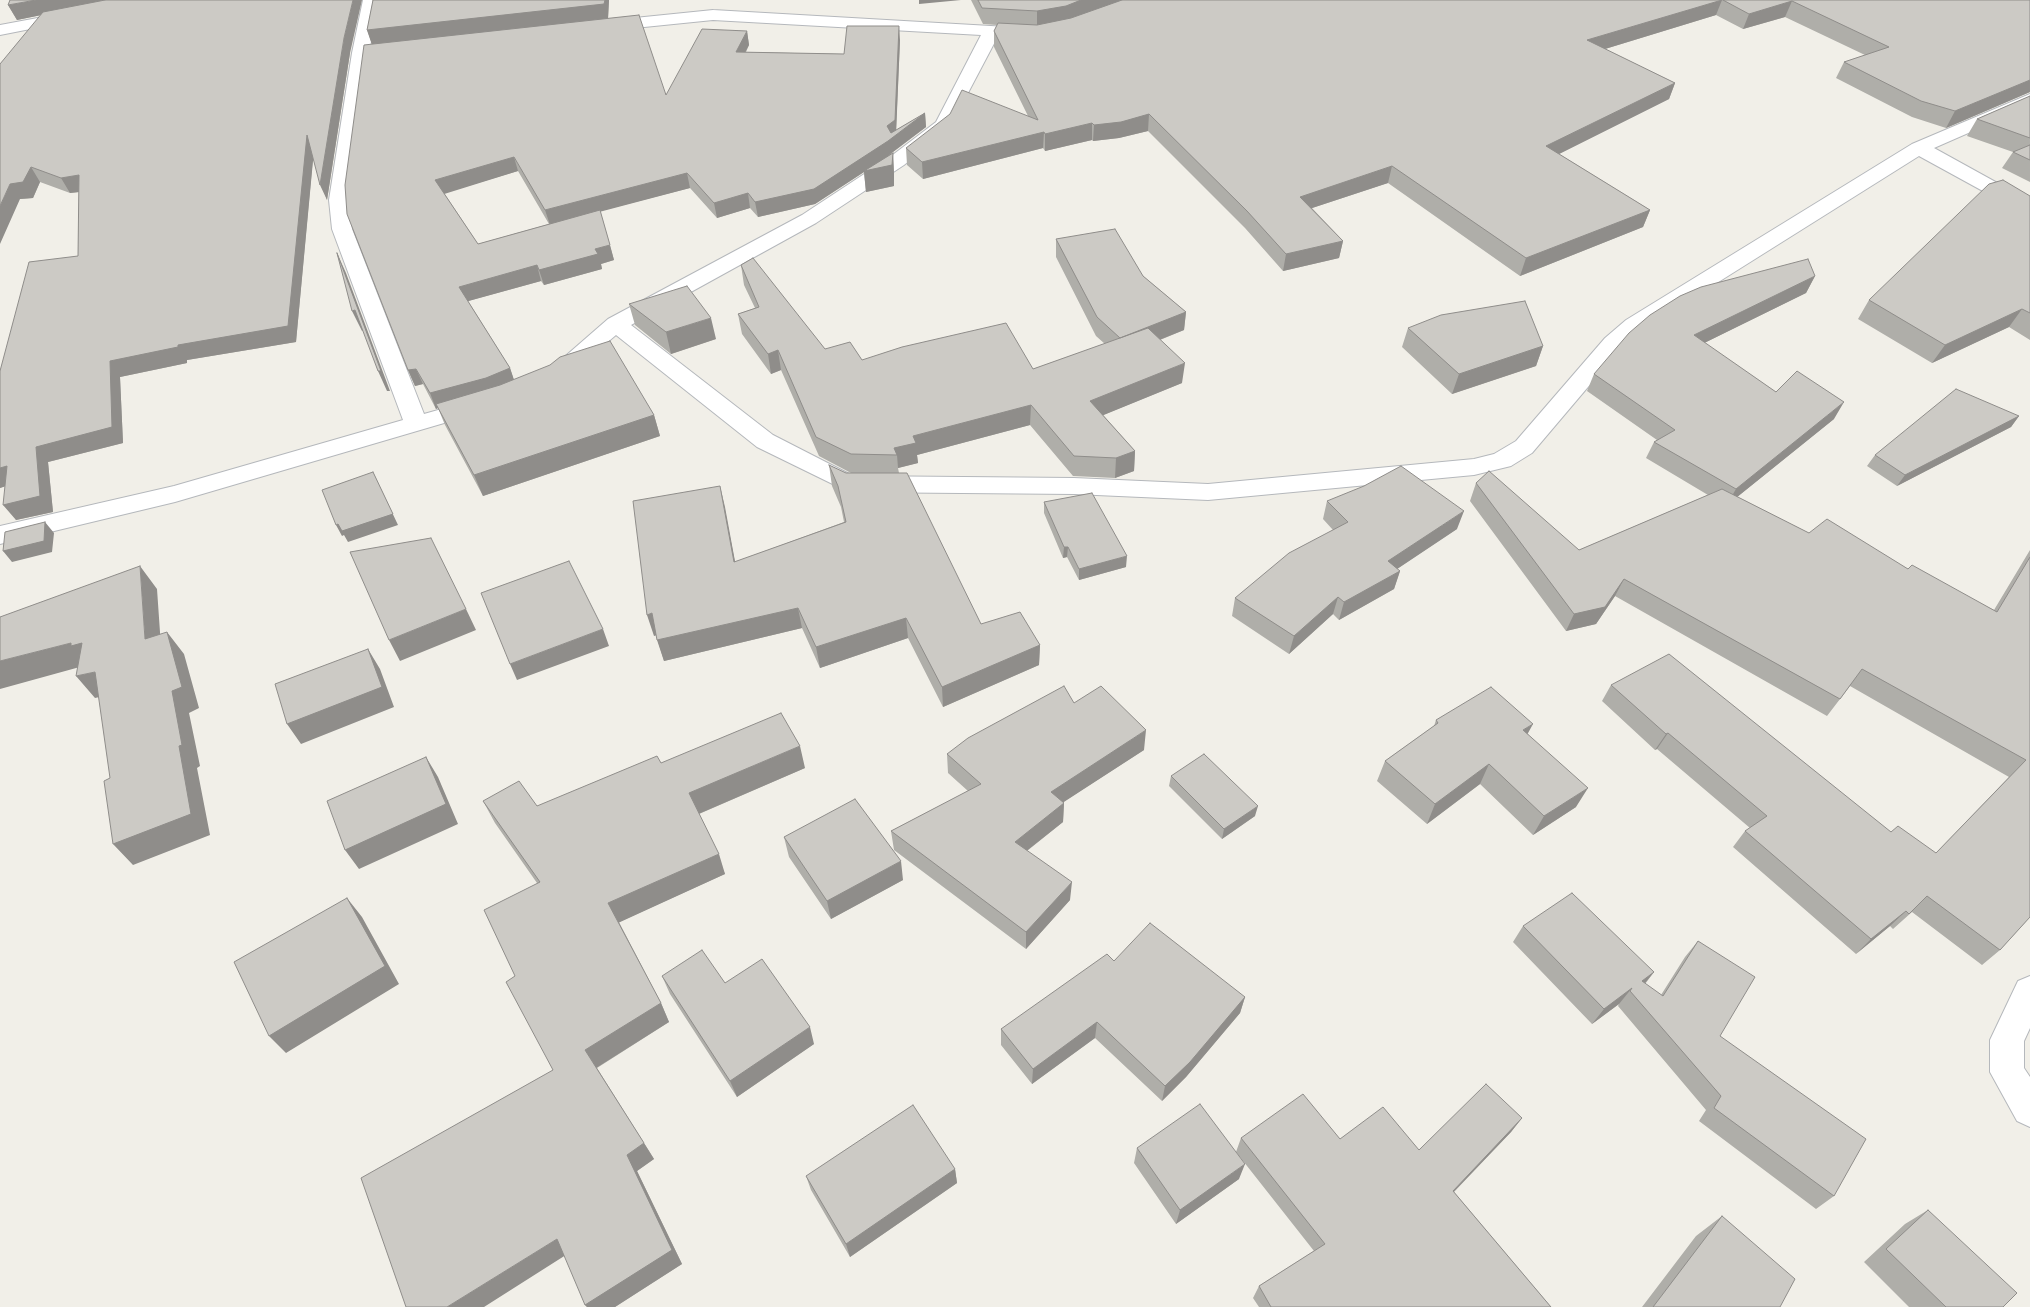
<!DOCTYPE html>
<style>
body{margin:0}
canvas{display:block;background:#f1efe8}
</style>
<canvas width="2030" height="1307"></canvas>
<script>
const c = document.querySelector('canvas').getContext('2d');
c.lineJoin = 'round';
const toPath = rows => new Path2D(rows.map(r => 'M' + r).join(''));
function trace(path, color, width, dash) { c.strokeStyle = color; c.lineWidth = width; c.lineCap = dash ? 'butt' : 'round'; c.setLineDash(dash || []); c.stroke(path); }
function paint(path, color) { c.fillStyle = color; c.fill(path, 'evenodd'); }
const minor = toPath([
 [363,0,379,0,370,47,400,43,406,44,408,48,406,52,400,53,368,57,349,200,352,229,424,414,477,399,485,401,489,406,485,411,175,502,0,544,0,526,174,486,403,420,332,229,329,200,352,53,363,0],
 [713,10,1008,27,1014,28,1016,32,1014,36,1008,37,998,36,949,129,904,165,816,223,631,325,773,435,853,476,1074,478,1208,484,1474,459,1494,454,1516,441,1605,338,1626,320,1912,144,2030,94,2030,106,1934,148,2030,201,2030,215,2023,213,1919,156,1642,330,1621,348,1532,453,1511,466,1474,475,1208,500,1074,494,849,492,757,447,616,335,565,378,557,380,549,378,546,373,608,319,802,215,890,157,936,122,981,35,713,20,605,31,599,29,597,26,599,23,605,21,713,10],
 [70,12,76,14,78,17,76,20,0,35,0,25,70,12],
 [2030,976,2030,1028,2024,1041,2024,1068,2030,1077,2030,1127,2017,1121,1990,1072,1990,1040,2018,981,2030,976]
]);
const wall = toPath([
 [373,0,609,0,608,18,666,95,747,31,749,45,746,52,844,54,900,40,896,130,925,113,926,127,889,155,893,153,894,174,894,186,866,192,864,172,815,204,758,217,750,208,717,218,690,188,600,211,614,260,601,264,602,269,544,285,541,281,468,301,510,368,514,380,654,415,660,436,483,496,445,425,438,408,436,409,423,384,415,386,408,370,372,44,367,30],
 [518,171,549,224,478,244,444,193],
 [971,0,2030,0,2030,92,1946,128,1912,117,1836,78,1844,62,1865,55,1785,17,1743,29,1716,15,1605,49,1675,83,1669,99,1559,154,1650,210,1643,227,1520,276,1388,183,1312,208,1343,241,1339,258,1283,271,1245,228,1148,131,1119,138,1093,141,1092,140,1045,151,1043,148,923,179,907,165,906,148,1028,116,994,47,994,31,997,25,983,24],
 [8,5,350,53,327,200,313,158,296,342,187,360,187,363,120,377,123,443,48,462,53,512,16,520,5,486,0,488,0,371,78,256,79,192,70,193,40,182,33,198,20,199,41,15,17,20],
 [2030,96,2030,182,2002,168,2013,152,1967,136,1977,119],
 [2030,196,2030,340,2009,327,1932,363,1858,319,1869,300],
 [1056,239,1143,276,1186,312,1184,330,1160,340,1182,383,1103,415,1135,451,1134,471,1115,478,1073,476,1030,425,917,455,918,463,898,468,899,473,981,624,1040,645,1039,665,943,707,908,638,820,668,802,628,664,661,656,635,654,636,720,486,735,562,844,522,841,507,832,486,829,465,846,473,851,473,819,456,781,370,771,374,742,334,738,314,755,308,744,285,741,265,825,349,862,360,1033,369,1105,344,1096,336,1056,257],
 [1815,276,1806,293,1704,343,1776,392,1834,419,1737,497,1809,533,1908,569,1994,610,2030,550,2030,917,2000,950,1982,965,1912,912,1893,929,1890,926,1856,954,1733,847,1745,831,1750,828,1657,749,1655,750,1602,701,1611,685,1891,832,1936,853,2009,777,1850,686,1827,716,1615,596,1596,624,1566,631,1470,501,1476,483,1579,550,1708,495,1646,458,1654,442,1657,440,1587,391,1594,374],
 [629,304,716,339,671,354,635,325],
 [1408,328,1543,346,1536,366,1452,394,1402,347],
 [2019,416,2011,427,1897,486,1867,466,1875,455],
 [1327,501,1457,529,1397,569,1400,571,1394,589,1339,620,1333,614,1289,654,1232,616,1235,598,1333,530,1323,519],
 [1044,502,1126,567,1079,580,1067,557,1063,558,1044,513],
 [1074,703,1144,750,1063,802,1064,803,1063,822,1027,851,1070,900,1026,949,894,850,891,831,968,791,948,773,947,754],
 [1436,720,1528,734,1576,807,1533,835,1480,784,1427,824,1377,781,1385,761,1434,726],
 [661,763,805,768,699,814,725,874,619,922,661,1003,669,1022,597,1068,654,1159,637,1171,682,1264,615,1307,587,1307,585,1305,553,1070,515,976,537,883,495,823,483,801,537,806],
 [1171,776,1255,816,1222,839,1169,786],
 [784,837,903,880,831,919,789,857],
 [1523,926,1654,972,1645,984,1661,995,1685,957,1698,941,1720,1036,1834,1196,1816,1209,1699,1121,1706,1110,1618,1006,1619,1004,1592,1024,1513,942],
 [1114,961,1245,997,1240,1013,1186,1077,1162,1101,1095,1038,1032,1084,1001,1045,1001,1029],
 [662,976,725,983,814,1044,737,1097,670,994],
 [1522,1118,1511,1132,1454,1192,1551,1307,1259,1307,1253,1298,1259,1286,1314,1251,1236,1152,1241,1138,1340,1139,1419,1150],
 [1137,1148,1239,1179,1176,1224,1134,1163],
 [955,1169,957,1183,850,1257,811,1190,806,1176],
 [1928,1210,2003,1307,1909,1307,1864,1262,1905,1224],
 [1722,1216,1780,1307,1642,1307,1696,1236]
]);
const shadedWall = toPath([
 [36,0,116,0,17,20,8,5],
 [353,0,362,0,350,53,327,200,320,185,344,38],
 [605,0,609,0,608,19,372,45,367,30],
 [919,0,961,0,919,4],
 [1081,0,1124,0,1065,21,1037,27,1037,11],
 [1722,0,1716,15,1582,56,1587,40],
 [1792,1,1785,17,1743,29,1749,14],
 [899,26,900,40,896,135,925,113,926,127,889,155,893,153,894,174,894,186,866,192,864,172,815,204,758,217,755,202,887,126],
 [747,31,749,45,738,66,736,52],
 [2030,80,2030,92,1946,128,1955,111],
 [1675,83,1669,99,1541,163,1546,146],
 [1149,114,1148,131,1119,138,1093,141,1094,125],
 [1092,123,1092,140,1045,151,1045,134],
 [1044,132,1043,148,923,179,922,162],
 [307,135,314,150,296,342,187,360,187,363,120,377,123,443,48,462,53,512,16,520,3,505,36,447,110,361,178,345],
 [514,157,518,171,441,195,435,180],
 [1392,166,1388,183,1297,213,1300,197],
 [31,167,40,182,33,198,20,199,0,244,0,206,10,184],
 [687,173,690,188,550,225,545,210],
 [79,175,88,191,70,193,61,178],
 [748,193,750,208,717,218,714,203],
 [1650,210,1643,227,1520,276,1526,258],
 [1343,241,1339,258,1283,271,1286,254],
 [610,245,614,260,601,264,602,269,544,285,539,270,595,249],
 [337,253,346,273,390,391,387,391,378,371],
 [537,265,541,281,465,302,459,287],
 [1815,276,1806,293,1686,352,1694,335],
 [2022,309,2009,327,1932,363,1945,345],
 [355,310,364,330,362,331,352,311],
 [1186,312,1184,330,1119,356,1120,338],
 [711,318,716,339,671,354,666,332],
 [1543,346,1536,366,1452,394,1459,374],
 [778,350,781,370,771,374,768,354],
 [1185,363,1182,383,1089,421,1090,401],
 [510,368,515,383,436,404,438,408,436,409,430,393],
 [416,369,423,384,415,386,408,370],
 [1844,402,1834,419,1726,506,1736,489],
 [1031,405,1030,425,917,455,918,463,898,468,897,455,894,448,913,436],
 [654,415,660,436,483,496,474,475],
 [2019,416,2011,427,1897,486,1905,475],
 [1135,451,1134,471,1115,478,1116,458],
 [7,466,19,482,0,488,0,468],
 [373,472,398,525,348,542,344,535,342,536,336,525],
 [720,486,725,507,739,583,734,562],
 [1464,511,1457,529,1382,579,1388,561],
 [45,522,54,533,52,552,12,562,3,551],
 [1064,547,1068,547,1067,557,1063,558],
 [1127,556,1126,567,1079,580,1079,569],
 [140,566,157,589,162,661,145,639],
 [1400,571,1394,589,1339,620,1344,602],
 [1624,579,1615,596,1596,624,1566,631,1574,614],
 [1338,597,1333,614,1289,654,1294,636],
 [798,608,802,628,664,661,657,640],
 [466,609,476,630,400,661,389,640],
 [652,613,659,634,654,636,647,615],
 [906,618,908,638,820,668,816,647],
 [603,629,609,646,517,680,510,664],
 [167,632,184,654,199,708,189,713,200,766,197,768,210,835,133,865,113,844,172,691],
 [71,643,82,643,87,665,0,689,0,661],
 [1040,645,1039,665,943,707,942,687],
 [368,649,380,669,394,707,301,744,287,724],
 [95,672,113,694,95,698,76,676],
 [1533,724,1522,744,1523,730],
 [1146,730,1144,750,1050,811,1051,792],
 [1668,733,1657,749,1655,750,1666,734],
 [800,746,805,768,696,815,689,793],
 [426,757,438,777,458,824,359,869,345,850],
 [1489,764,1480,784,1427,824,1435,804],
 [1588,788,1576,807,1533,835,1544,816],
 [1064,803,1063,822,1015,860,1015,842],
 [1258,806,1255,816,1222,839,1224,829],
 [719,854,725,874,618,923,608,903],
 [901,861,903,880,831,919,827,901],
 [1072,882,1070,900,1026,949,1026,932],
 [347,898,362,917,399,984,286,1053,269,1036],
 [1906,911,1890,926,1856,954,1871,939],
 [1654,972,1641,988,1642,981],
 [1632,988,1619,1004,1592,1024,1604,1009],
 [1245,997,1240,1013,1186,1077,1162,1101,1165,1086],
 [661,1003,669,1022,596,1068,585,1050],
 [1097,1022,1095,1038,1032,1084,1033,1069],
 [810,1027,814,1044,737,1097,730,1081],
 [1522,1118,1511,1132,1442,1204,1453,1191],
 [644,1143,654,1159,637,1171,682,1264,615,1307,587,1307,585,1305,627,1155],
 [1245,1164,1239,1179,1176,1224,1180,1210],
 [955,1169,957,1183,850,1257,846,1244],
 [557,1239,569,1253,484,1307,447,1307]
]);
const building = toPath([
 [10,0,36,0,8,5,10,0],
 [105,0,353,0,344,38,320,185,307,135,288,326,178,345,178,347,110,361,112,427,36,447,40,496,3,505,7,466,0,468,0,371,29,262,78,256,79,175,61,178,31,167,23,182,10,184,0,206,0,64,43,12,105,0],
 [373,0,605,0,604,4,367,30,373,0],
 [978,0,1081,0,1066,6,1037,11,982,8,978,0],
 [1122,0,1722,0,1587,40,1675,83,1546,146,1650,210,1526,258,1392,166,1300,197,1343,241,1286,254,1247,211,1149,114,1121,122,1094,125,1092,123,1045,134,1044,132,922,162,906,148,950,114,962,90,1038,120,994,31,998,23,1037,25,1071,18,1122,0],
 [1723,0,2030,0,2030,80,1955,111,1921,101,1844,62,1889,47,1792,1,1749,14,1723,0],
 [639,15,666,95,702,29,747,31,736,52,844,54,847,26,899,26,895,120,887,126,891,133,925,113,888,141,814,189,755,202,748,193,714,203,687,173,545,210,514,157,435,180,478,244,600,210,610,245,595,249,598,254,539,270,537,265,459,287,510,368,486,378,430,393,416,369,408,370,347,214,345,185,364,45,639,15],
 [2030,96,2030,138,1977,119,2030,96],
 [2030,145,2030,160,2013,152,2030,145],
 [893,153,892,165,864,171,893,153],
 [2003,180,2030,196,2030,313,2022,309,1945,345,1869,300,1989,184,2003,180],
 [1115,229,1143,276,1186,312,1120,338,1097,317,1056,239,1115,229],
 [337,253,381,371,378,371,355,310,352,311,337,253],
 [753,258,825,349,850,342,862,360,902,347,1006,323,1033,369,1148,328,1185,363,1090,401,1135,451,1116,458,1074,456,1031,405,913,436,916,443,894,448,897,455,851,454,816,437,778,350,768,354,738,314,759,307,741,265,753,258],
 [1808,259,1815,276,1694,335,1776,392,1797,371,1844,402,1736,489,1654,442,1675,430,1594,374,1629,333,1650,315,1680,296,1701,287,1808,259],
 [687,286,711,318,666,332,629,304,687,286],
 [1525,301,1543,346,1459,374,1408,328,1441,315,1525,301],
 [610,341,654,415,474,475,436,404,500,385,550,365,560,357,610,341],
 [1956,389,2019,416,1905,475,1875,455,1956,389],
 [829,465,846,473,907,473,981,624,1020,612,1040,645,942,687,906,618,816,647,798,608,657,640,652,613,647,615,633,501,720,486,734,562,846,522,838,486,829,465],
 [1401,466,1464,511,1388,561,1400,571,1344,602,1338,597,1294,636,1235,598,1289,553,1348,522,1327,501,1364,486,1401,466],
 [1489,471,1579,550,1722,489,1809,533,1827,519,1908,569,1912,565,1997,612,2030,557,2030,917,2000,950,1927,896,1909,914,1906,911,1871,939,1745,831,1767,816,1668,733,1666,734,1611,685,1669,654,1891,832,1898,826,1936,853,2026,760,1862,669,1840,699,1624,579,1605,607,1574,614,1476,483,1489,471],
 [373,472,393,514,342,531,338,524,336,525,322,490,373,472],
 [1092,493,1127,556,1079,569,1068,547,1064,547,1044,502,1092,493],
 [45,522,44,541,3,551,5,532,45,522],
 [431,538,466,609,389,640,350,552,431,538],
 [569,561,603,629,510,664,481,593,569,561],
 [140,566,145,639,167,632,182,687,172,691,182,745,179,746,191,814,113,844,104,781,110,778,95,672,76,676,82,643,71,646,71,643,0,661,0,617,140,566],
 [368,649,382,687,287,724,275,684,368,649],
 [1064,686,1074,703,1101,686,1146,730,1051,792,1064,803,1015,842,1072,882,1026,932,891,831,981,784,947,754,968,738,1064,686],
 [1491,687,1533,724,1523,730,1588,788,1544,816,1489,764,1435,804,1385,761,1438,723,1436,720,1491,687],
 [781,713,800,746,689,793,719,854,608,903,661,1003,585,1050,644,1143,627,1155,672,1250,585,1305,557,1239,447,1307,406,1307,361,1178,553,1070,506,982,515,976,484,910,540,882,483,801,519,781,537,806,657,756,661,763,781,713],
 [1204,754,1258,806,1224,829,1171,776,1204,754],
 [426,757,446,804,345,850,327,801,426,757],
 [855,799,901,861,827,901,784,837,855,799],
 [1572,893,1654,972,1642,981,1663,996,1698,941,1755,977,1720,1036,1866,1139,1834,1196,1714,1108,1721,1096,1630,991,1632,988,1604,1009,1523,926,1572,893],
 [347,898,385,966,269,1036,234,962,347,898],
 [1150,923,1245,997,1190,1062,1165,1086,1097,1022,1033,1069,1001,1029,1107,954,1114,961,1150,923],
 [702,950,725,983,762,959,810,1027,730,1081,662,976,702,950],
 [1486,1084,1522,1118,1453,1191,1551,1307,1271,1307,1259,1286,1325,1244,1241,1138,1303,1094,1340,1139,1383,1107,1419,1150,1486,1084],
 [1200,1104,1245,1164,1180,1210,1137,1148,1200,1104],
 [913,1105,955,1169,846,1244,806,1176,913,1105],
 [1928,1210,2017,1293,2003,1307,1946,1307,1886,1249,1928,1210],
 [1722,1216,1795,1279,1780,1307,1653,1307,1722,1216]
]);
trace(minor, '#b5b8bc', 2);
paint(minor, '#fff');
paint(wall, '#afaea9');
paint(shadedWall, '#8f8d8a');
paint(building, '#cccac5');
trace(building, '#8f8d8a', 1);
</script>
